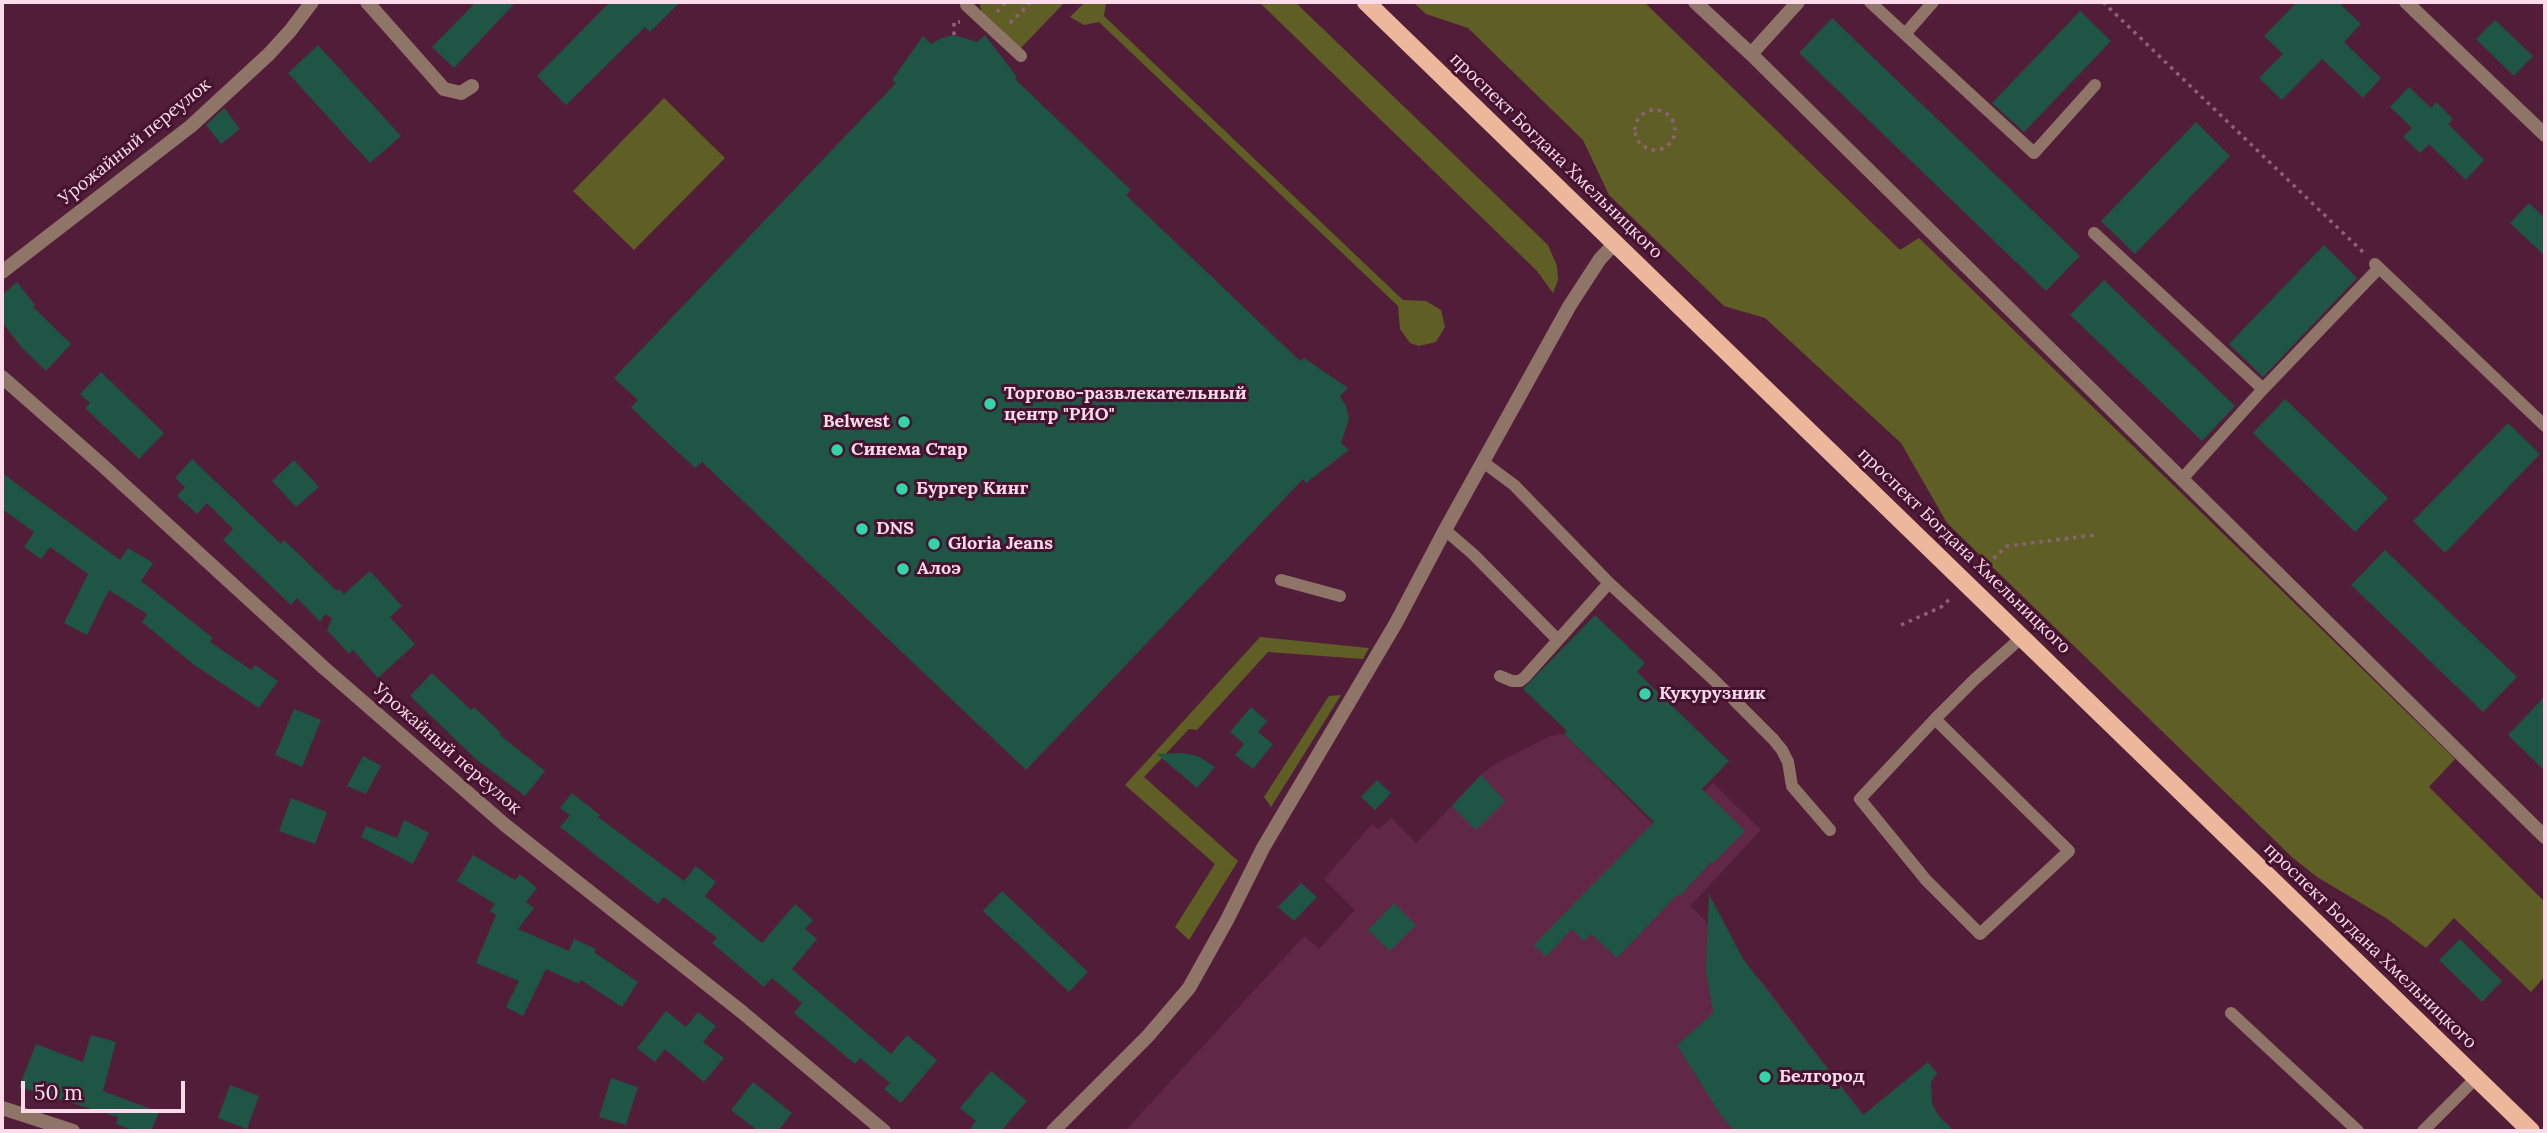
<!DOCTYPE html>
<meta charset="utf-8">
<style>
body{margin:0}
#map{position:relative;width:2547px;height:1133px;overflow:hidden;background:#511d39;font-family:Lora,serif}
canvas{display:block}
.frame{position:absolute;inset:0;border:4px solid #fddbea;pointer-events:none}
.scale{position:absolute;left:21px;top:1081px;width:164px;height:32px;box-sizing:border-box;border:4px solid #fddbea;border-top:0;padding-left:9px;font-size:21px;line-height:24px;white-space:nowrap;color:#fddbea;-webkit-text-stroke:5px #45122f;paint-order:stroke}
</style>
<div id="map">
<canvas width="2547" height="1133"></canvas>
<div class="frame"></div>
<div class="scale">50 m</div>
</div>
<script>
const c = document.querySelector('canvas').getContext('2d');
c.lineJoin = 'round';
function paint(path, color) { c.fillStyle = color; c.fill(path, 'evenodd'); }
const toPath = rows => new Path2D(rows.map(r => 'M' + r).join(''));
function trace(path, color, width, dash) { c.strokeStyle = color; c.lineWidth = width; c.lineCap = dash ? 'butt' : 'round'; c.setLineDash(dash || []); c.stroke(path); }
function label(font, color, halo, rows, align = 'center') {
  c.font = font + ' Lora,serif'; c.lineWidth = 6; c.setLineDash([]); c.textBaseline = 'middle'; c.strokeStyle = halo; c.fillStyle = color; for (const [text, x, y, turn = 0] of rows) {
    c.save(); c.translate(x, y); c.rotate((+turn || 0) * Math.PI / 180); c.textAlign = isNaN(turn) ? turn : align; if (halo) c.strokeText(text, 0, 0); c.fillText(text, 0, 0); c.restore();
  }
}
const built = toPath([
 [1564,734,1662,833,1713,783,1761,830,1690,906,1703,918,1723,944,1736,993,1759,978,1859,1109,1880,1131,1125,1131,1304,936,1319,949,1355,910,1324,879,1372,824,1379,829,1391,818,1416,843,1481,775,1495,764,1550,736]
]);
const green = toPath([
 [979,2,1065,2,1019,50,983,16],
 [1085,2,1106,2,1104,16,1403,300,1426,301,1441,310,1445,327,1436,342,1419,346,1410,343,1400,329,1398,306,1099,22,1084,25,1070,17],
 [1259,2,1295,2,1548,245,1557,266,1558,280,1553,293,1537,271],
 [1413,2,1644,2,1900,250,1919,238,2455,759,2429,787,2545,902,2545,976,2531,992,2454,918,2426,948,2386,918,2317,877,2293,858,1947,523,1901,443,1765,318,1724,306,1609,195,1583,140,1468,28,1426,14],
 [664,98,725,158,634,250,573,191],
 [1260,637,1369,648,1363,659,1268,652,1197,730,1189,729,1144,777,1238,861,1189,940,1175,927,1215,864,1125,785],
 [1341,695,1271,807,1264,797,1329,696]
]);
const building = toPath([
 [476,2,516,2,454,68,432,47],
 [610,2,680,2,650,32,645,27,566,105,537,76],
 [2297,2,2338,2,2361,24,2344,42,2381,78,2363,98,2322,59,2282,100,2259,78,2283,54,2264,36],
 [2080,11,2111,41,2024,132,1992,103],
 [1832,18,2080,256,2046,291,1799,53],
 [2495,20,2533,56,2514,76,2476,39],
 [954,35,977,42,985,35,1017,77,1015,79,1131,190,1126,195,1300,361,1304,358,1348,388,1340,396,1346,406,1349,419,1341,443,1349,450,1306,483,1303,479,1026,770,702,462,695,468,653,429,631,407,638,400,614,378,896,83,892,80,923,36,931,44,942,38],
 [318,45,401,136,370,163,288,73],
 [2409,87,2431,108,2436,102,2453,119,2448,124,2484,160,2466,180,2429,144,2420,153,2403,137,2412,128,2390,107],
 [224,108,240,129,221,144,206,125],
 [2196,122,2230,156,2135,254,2101,221],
 [2529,203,2545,218,2545,256,2510,223],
 [2324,245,2357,278,2263,377,2229,344],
 [2104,280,2235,406,2202,441,2070,315],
 [17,282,35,305,33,307,71,344,46,371,22,348,2,322,2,295],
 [101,372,164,433,139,459,85,408,90,403,80,394],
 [2285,399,2388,498,2355,532,2253,433],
 [2508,423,2540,454,2445,553,2413,521],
 [192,459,281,544,284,540,337,591,339,589,344,594,370,571,402,606,390,617,415,644,378,678,353,650,349,654,327,630,332,618,325,614,320,622,297,598,291,605,223,540,233,529,207,503,197,514,177,496,185,487,175,478],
 [294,460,319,487,296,507,272,481],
 [2,473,120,560,128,548,153,563,141,581,213,638,210,642,251,670,255,665,278,681,259,708,193,664,142,622,147,614,109,590,87,635,64,623,88,574,50,547,41,559,24,547,34,532,2,509],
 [2385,550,2517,677,2483,712,2351,585],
 [1595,615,1645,663,1637,672,1729,761,1702,789,1745,831,1712,864,1712,861,1680,896,1678,894,1617,958,1591,934,1584,941,1572,929,1546,957,1534,945,1654,822,1564,734,1567,731,1523,689],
 [432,673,471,710,474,707,501,733,500,735,545,771,525,796,477,760,410,696],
 [2545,696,2545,771,2508,735],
 [1251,707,1267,721,1258,732,1273,744,1253,769,1235,755,1244,744,1230,732],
 [294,709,321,720,302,767,275,755],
 [1183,753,1198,756,1215,767,1197,788,1157,754],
 [363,756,381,766,366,794,347,786],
 [1481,775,1505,801,1476,830,1452,806],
 [1377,780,1391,793,1375,810,1361,797],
 [572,793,600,815,598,817,684,881,696,866,716,882,705,896,762,943,795,904,813,920,805,929,817,939,792,969,891,1054,907,1035,937,1060,901,1103,884,1089,890,1083,860,1058,855,1064,794,1013,802,1003,772,978,764,987,712,943,717,938,664,897,658,904,560,827,570,815,560,808],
 [291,798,327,812,315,844,279,831],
 [404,820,429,833,413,864,361,837,366,826,397,838],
 [473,855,515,880,520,874,537,888,526,902,534,908,518,929,569,951,574,939,596,949,594,952,638,982,622,1007,581,980,579,984,546,969,523,1016,506,1007,519,981,476,963,496,915,490,911,495,904,457,881],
 [1301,883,1317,897,1294,921,1278,907],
 [1002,891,1088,972,1069,992,983,911],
 [1709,894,1743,959,1863,1115,1928,1062,1937,1073,1931,1082,1932,1104,1939,1116,1954,1131,1734,1131,1720,1114,1677,1045,1713,1013,1706,970],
 [1394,903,1416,925,1390,951,1368,930],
 [2460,939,2502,981,2482,1002,2439,960],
 [666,1011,686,1027,698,1012,716,1026,703,1042,724,1058,704,1082,665,1049,655,1062,637,1048],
 [91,1035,116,1042,103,1091,159,1112,151,1131,135,1131,116,1124,118,1117,19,1087,36,1044,83,1062],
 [991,1071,1027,1101,1001,1131,968,1131,976,1121,960,1108],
 [611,1078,638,1087,626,1125,599,1117],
 [753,1082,792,1113,778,1131,758,1131,731,1110],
 [230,1085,259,1096,247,1129,218,1118]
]);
const path = toPath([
 [2103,2,2364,253],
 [997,12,1006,2],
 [1010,23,1031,2],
 [954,35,954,22,960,22],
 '1635 130a20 20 0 1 1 40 0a20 20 0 1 1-40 0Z',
 [1981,570,2007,546,2095,535],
 [1901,625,1941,607,1952,597]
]);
const lane = toPath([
 [969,2,966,5,1021,56],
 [1870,2,2034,153,2095,85],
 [1905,34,1933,2],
 [2094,233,2263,389,2379,268],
 [2375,264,2545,426],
 [1483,462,1514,485,1609,583,1713,679,1773,739,1782,750,1788,762,1792,786,1830,830],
 [2182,479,2263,389],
 [1445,530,1473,554,1558,640],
 [1281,580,1340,596],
 [1500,676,1512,681,1520,681,1525,677,1609,583],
 [1935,719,2069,851,1980,934,1926,880,1860,799,1935,719,1974,680,2022,637],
 [2231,1013,2358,1131],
 [2423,1131,2476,1078]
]);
const street = toPath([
 [367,2,444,89,461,93,472,86],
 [1695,2,1751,54,2545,837],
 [2406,2,2545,135],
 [1751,54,1798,2],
 [2,272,191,126,269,54,290,31,312,2],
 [2,377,101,464,323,667,505,825,742,1012,884,1131],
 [2,1108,73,1131],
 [1053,1131,1148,1036,1189,988,1227,920,1263,848,1396,623,1445,530,1570,305,1600,259,1615,243]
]);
const primary = toPath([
 [1366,2,2531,1131]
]);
const markers = [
 [990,404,7,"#34d4a8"],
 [904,422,7,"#34d4a8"],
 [837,450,7,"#34d4a8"],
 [902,489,7,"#34d4a8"],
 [862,529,7,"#34d4a8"],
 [934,544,7,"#34d4a8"],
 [903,569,7,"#34d4a8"],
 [1645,694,7,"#34d4a8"],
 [1765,1077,7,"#34d4a8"]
];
const streetNames = [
 ["Урожайный переулок",135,142,-39],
 ["проспект Богдана Хмельницкого",1556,156,44],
 ["проспект Богдана Хмельницкого",1964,551,44],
 ["Урожайный переулок",447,749,41],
 ["проспект Богдана Хмельницкого",2370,946,44]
];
const poiNames = [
 ["Торгово-развлекательный",1004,394],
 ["центр \"РИО\"",1004,415],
 ["Belwest",890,422,"right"],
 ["Синема Стар",851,450],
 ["Бургер Кинг",916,489],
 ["DNS",876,529],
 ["Gloria Jeans",948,544],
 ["Алоэ",917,569],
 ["Кукурузник",1659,694],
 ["Белгород",1779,1077]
];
paint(built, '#612747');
paint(green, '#5f5f25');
paint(building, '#1f5544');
trace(path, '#8f6178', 3.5, [3.5, 5]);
trace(lane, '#8f7568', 12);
trace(street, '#8f7568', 14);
trace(primary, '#ecb79b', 18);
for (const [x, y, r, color] of markers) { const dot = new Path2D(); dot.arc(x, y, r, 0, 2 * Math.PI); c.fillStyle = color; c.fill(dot); trace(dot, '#45122f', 2.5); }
label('18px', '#fddbea', '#45122f', streetNames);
label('bold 18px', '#fddbea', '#45122f', poiNames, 'left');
</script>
